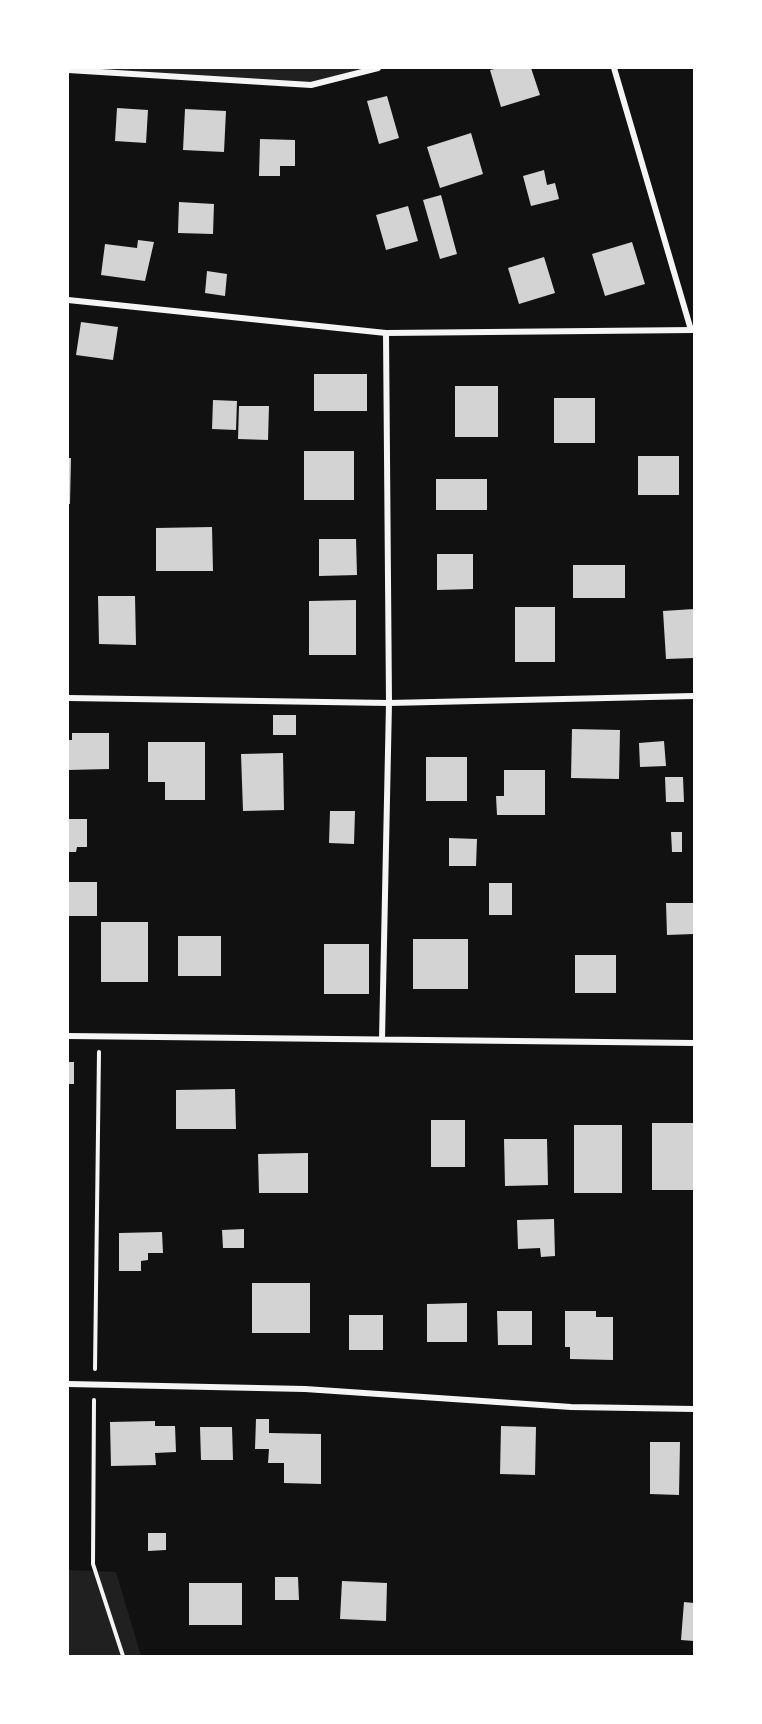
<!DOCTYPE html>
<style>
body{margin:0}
#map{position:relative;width:762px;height:1724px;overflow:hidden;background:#111;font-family:Figtree,sans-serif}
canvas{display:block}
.frame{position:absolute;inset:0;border:69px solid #fff;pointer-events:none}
</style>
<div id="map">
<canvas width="762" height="1724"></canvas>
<div class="frame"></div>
</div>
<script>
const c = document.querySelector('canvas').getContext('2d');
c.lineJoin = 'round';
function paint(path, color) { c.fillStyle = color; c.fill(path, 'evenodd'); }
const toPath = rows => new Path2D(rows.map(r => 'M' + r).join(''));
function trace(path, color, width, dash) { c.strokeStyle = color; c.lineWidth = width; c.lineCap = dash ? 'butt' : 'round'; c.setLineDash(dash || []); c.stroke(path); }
const green = toPath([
 [68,68,378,68,311,85],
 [68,1570,116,1572,141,1656,68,1656]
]);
const building = toPath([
 [499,68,531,68,540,95,501,107,490,70],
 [387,96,399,138,379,144,367,101],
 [117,108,148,110,146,143,115,141],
 [185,109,226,111,224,152,183,150],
 [471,133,483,174,440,188,427,147],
 [260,139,295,140,295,166,280,166,280,176,259,176],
 [544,170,547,185,555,183,559,199,531,206,523,176],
 [441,195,457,254,440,259,423,200],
 [179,202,214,204,213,234,178,233],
 [408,206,418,241,386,250,376,215],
 [138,240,154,242,145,281,101,275,105,244,137,248],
 [632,242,645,284,605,296,592,254],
 [544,257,555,293,519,304,508,268],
 [207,271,227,274,225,296,205,293],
 [81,322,118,327,113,360,76,355],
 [314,374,367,374,367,411,314,411],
 [455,386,498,386,498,437,455,437],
 [554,398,595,398,595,443,554,443],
 [213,400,237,401,236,430,212,429],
 [239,406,269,406,268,440,238,439],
 [304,451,354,451,354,500,304,500],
 [638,456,679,456,679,495,638,495],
 [68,458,71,458,70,504,68,504],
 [436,479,487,479,487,510,436,510],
 [212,527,213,571,156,571,156,528],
 [319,539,356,539,357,575,319,576],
 [437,554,473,554,473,589,437,590],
 [573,565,625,565,625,598,573,598],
 [98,596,135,596,136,645,99,644],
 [356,600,356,655,309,655,309,601],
 [515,607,555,607,555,662,515,662],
 [694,609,694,658,666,659,663,611],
 [273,715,296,715,296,735,273,735],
 [572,729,620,730,619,779,571,778],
 [72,733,109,733,109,769,68,770,68,740,72,740],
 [664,741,666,766,640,767,639,743],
 [148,742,205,742,205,800,165,800,165,782,148,782],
 [283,753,284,810,243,811,241,754],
 [426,757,467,757,467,801,426,801],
 [504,770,545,770,545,815,497,815,496,796,504,796],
 [665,777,683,777,684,802,666,802],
 [330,811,355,811,354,844,329,843],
 [68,819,87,819,87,847,77,847,76,852,68,852],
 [671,832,682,832,682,852,672,852],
 [449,838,477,839,476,866,449,866],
 [68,882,97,882,97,916,68,916],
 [489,883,512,883,512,915,489,915],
 [666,903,693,903,694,934,667,935],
 [101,922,148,922,148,982,101,982],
 [178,936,221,936,221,976,178,976],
 [413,939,468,939,468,989,413,989],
 [324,944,369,944,369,994,324,994],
 [575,955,616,955,616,993,575,993],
 [68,1062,74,1062,74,1084,68,1084],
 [235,1089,236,1129,176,1129,176,1090],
 [431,1120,465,1120,465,1167,431,1167],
 [652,1123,694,1123,694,1190,652,1190],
 [574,1125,622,1125,622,1193,574,1193],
 [504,1139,547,1139,548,1185,505,1186],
 [308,1153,308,1193,259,1193,258,1154],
 [554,1219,555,1256,541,1257,540,1248,518,1249,517,1220],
 [244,1229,244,1248,223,1248,222,1230],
 [162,1232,163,1253,148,1253,148,1260,141,1261,141,1271,119,1271,119,1233],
 [252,1283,310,1283,310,1333,252,1333],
 [467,1303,467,1342,427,1342,427,1304],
 [497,1311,532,1311,532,1345,498,1345],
 [565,1311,596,1311,596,1317,613,1317,613,1360,570,1359,570,1347,565,1347],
 [349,1315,383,1315,383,1350,349,1350],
 [256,1419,269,1419,269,1433,321,1434,321,1484,284,1483,284,1463,268,1463,269,1449,255,1449],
 [155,1421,155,1426,175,1426,176,1452,155,1453,156,1465,111,1466,110,1422],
 [501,1426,536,1427,535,1475,500,1474],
 [200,1427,232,1427,233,1460,201,1460],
 [650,1442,680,1442,679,1495,650,1494],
 [148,1533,166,1533,166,1550,148,1551],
 [275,1577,298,1577,299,1600,275,1600],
 [342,1581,387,1583,386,1621,340,1619],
 [189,1583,242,1583,242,1625,189,1625],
 [684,1602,694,1603,694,1641,681,1640]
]);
const path = toPath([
 [95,1369,99,1052],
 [94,1400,93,1564,123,1656]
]);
const minor = toPath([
 [614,68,691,330],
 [68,70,311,85,378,68],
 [68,300,386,333,694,330],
 [68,698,389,703,694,696],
 [68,1036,694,1043],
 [382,1039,389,703,386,333],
 [68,1384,305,1389,571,1407,694,1409]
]);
paint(green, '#202020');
paint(building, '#d3d3d3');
trace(path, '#f5f5f5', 4);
trace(minor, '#f5f5f5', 6);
</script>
